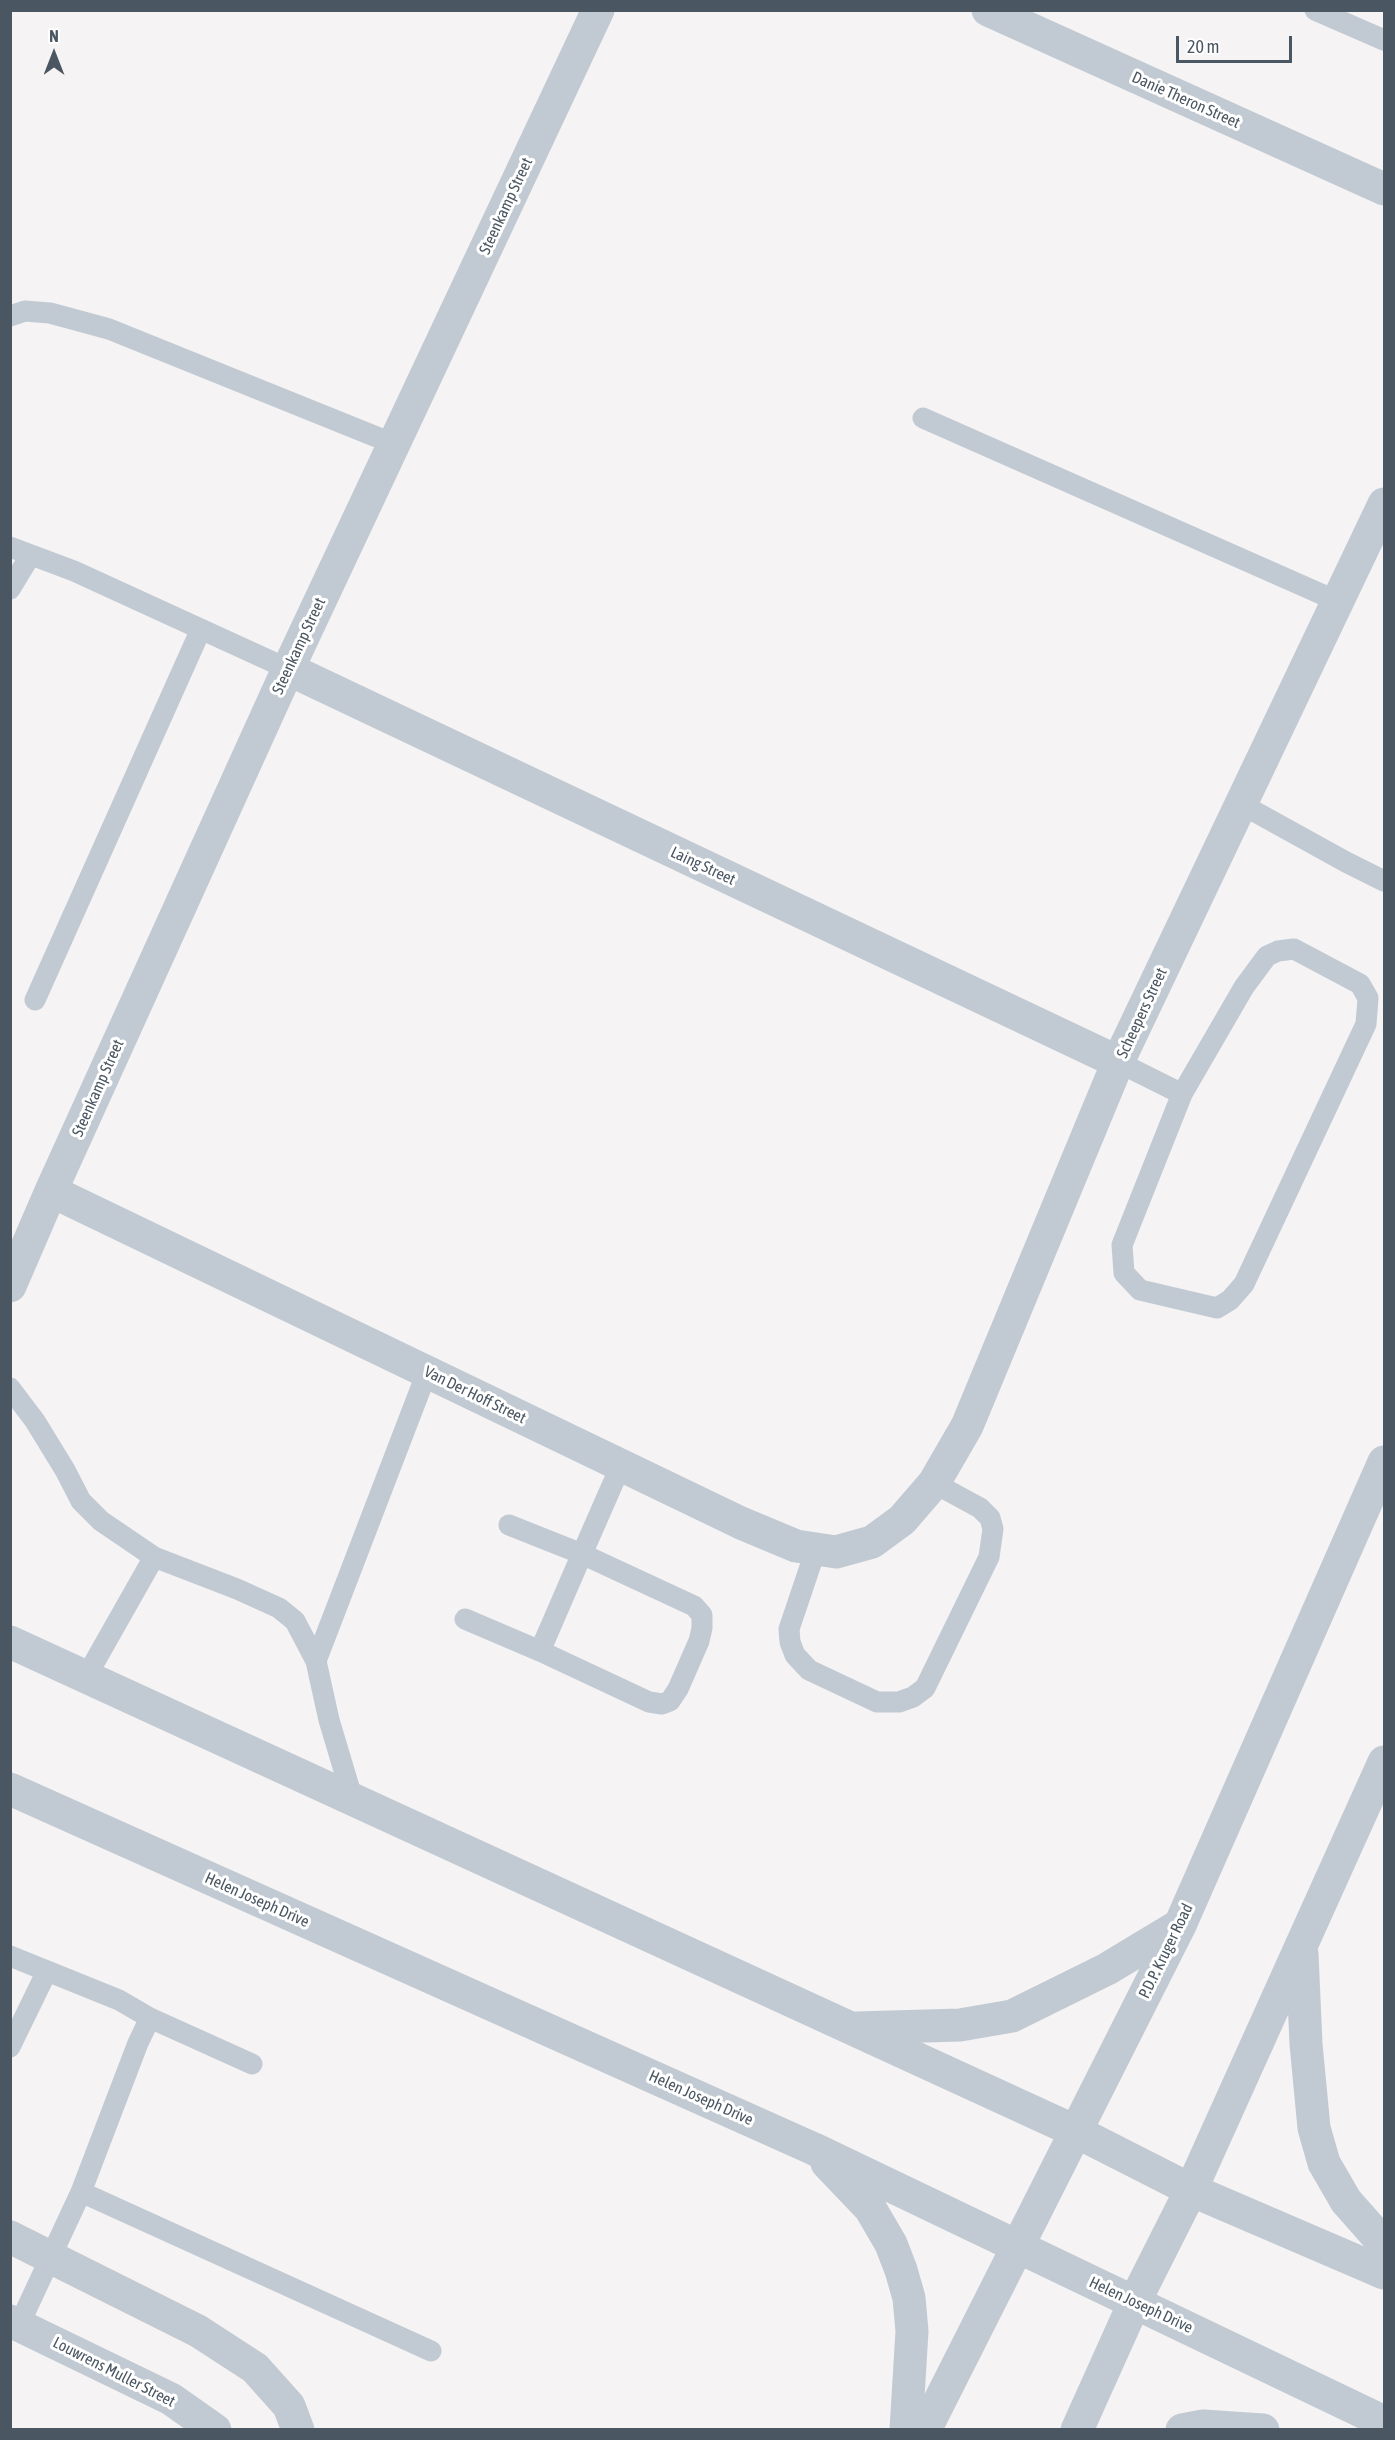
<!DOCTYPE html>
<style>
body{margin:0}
#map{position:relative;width:1395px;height:2440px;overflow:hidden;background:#f5f3f3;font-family:"Asap Condensed",sans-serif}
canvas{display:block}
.frame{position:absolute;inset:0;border:12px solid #4a5661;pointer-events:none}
.north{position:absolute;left:24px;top:24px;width:60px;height:60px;-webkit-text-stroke:4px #fff;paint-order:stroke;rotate:0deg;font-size:16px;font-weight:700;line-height:24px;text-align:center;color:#4a5661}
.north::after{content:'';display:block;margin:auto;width:21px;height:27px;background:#4a5661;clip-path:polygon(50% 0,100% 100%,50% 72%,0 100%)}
.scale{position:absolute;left:1176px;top:36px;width:116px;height:27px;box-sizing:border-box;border:3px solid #4a5661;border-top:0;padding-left:8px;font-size:18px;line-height:21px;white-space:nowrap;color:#4a5661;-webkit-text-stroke:4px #fff;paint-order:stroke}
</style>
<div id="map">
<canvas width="1395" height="2440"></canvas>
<div class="frame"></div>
<div class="north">N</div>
<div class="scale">20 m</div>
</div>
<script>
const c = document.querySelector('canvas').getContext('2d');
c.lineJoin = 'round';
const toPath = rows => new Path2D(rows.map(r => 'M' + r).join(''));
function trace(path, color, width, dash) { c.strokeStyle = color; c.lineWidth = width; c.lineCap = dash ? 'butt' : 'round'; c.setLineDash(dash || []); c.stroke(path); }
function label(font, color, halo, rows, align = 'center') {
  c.font = font + ' "Asap Condensed",sans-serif'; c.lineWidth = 6; c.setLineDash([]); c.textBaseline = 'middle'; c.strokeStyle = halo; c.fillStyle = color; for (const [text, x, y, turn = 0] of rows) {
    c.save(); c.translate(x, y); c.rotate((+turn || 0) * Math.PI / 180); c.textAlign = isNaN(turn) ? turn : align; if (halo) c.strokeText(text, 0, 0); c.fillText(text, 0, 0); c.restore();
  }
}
const service = toPath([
 [1315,10,1384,40],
 [10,316,25,311,50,313,109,329,394,444],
 [923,418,1337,601],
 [10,547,74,571,288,669],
 [10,589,30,556],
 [1241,804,1346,862,1384,881],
 [1294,949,1360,984,1368,998,1366,1024,1244,1284,1230,1300,1217,1308,1140,1290,1124,1273,1122,1245,1182,1094,1244,987,1267,956,1278,951,1294,949],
 [35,1000,201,629],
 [1118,1062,1182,1094],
 [10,1388,35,1421,65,1470,81,1501,101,1521,154,1557,237,1589,279,1608,295,1621,316,1661,329,1720,352,1797],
 [509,1525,582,1554,694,1606,702,1615,702,1628,699,1641,678,1689,670,1701,662,1704,649,1702,540,1651,582,1554,621,1465],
 [816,1549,789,1629,790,1642,795,1655,809,1670,877,1702,899,1702,913,1697,925,1688,989,1557,993,1529,990,1518,980,1508,934,1483],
 [465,1619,540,1651],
 [316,1661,427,1372],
 [86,1677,154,1557],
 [10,1956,119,2000,150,2018,138,2043,81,2192,19,2325],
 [150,2018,252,2064],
 [10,2047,47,1971],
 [81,2192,431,2351]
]);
const minor = toPath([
 [988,10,1384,189],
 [288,669,1118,1062],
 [51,1191,741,1523,796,1546,836,1552,872,1542,902,1520,934,1483,967,1426,1118,1062,1384,504],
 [10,1286,51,1191,288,669,598,10],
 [10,2237,198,2331,255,2368,289,2406,298,2430],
 [10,2321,171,2399,215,2430]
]);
const tertiary = toPath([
 [10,1642,1077,2132,1191,2190,1384,2273],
 [10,1789,814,2149,1384,2422],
 [1302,1954,1306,2044,1314,2128,1324,2163,1346,2201,1384,2244],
 [856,2028,960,2025,1012,2016,1107,1969,1180,1925],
 [827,2163,870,2208,891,2244,901,2270,909,2298,912,2331,906,2430],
 [925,2430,1180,1925,1384,1462],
 [1077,2430,1135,2301,1191,2190,1384,1762],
 [1182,2430,1203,2426,1263,2430]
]);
const streetNames = [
 ["Danie Theron Street",1186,100,24],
 ["Steenkamp Street",506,206,-65],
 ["Steenkamp Street",299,646,-65],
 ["Laing Street",703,866,25],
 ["Scheepers Street",1142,1013,-65],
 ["Steenkamp Street",98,1088,-66],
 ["Van Der Hoff Street",475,1395,26],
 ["Helen Joseph Drive",257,1900,24],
 ["P.D.P. Kruger Road",1166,1951,-64],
 ["Helen Joseph Drive",701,2098,24],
 ["Helen Joseph Drive",1141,2305,25],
 ["Louwrens Muller Street",114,2372,27]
];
trace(service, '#c1cad2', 21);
trace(minor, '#c1cad2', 33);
trace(tertiary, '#c1cad2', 33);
label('16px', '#4a5661', '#fff', streetNames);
</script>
